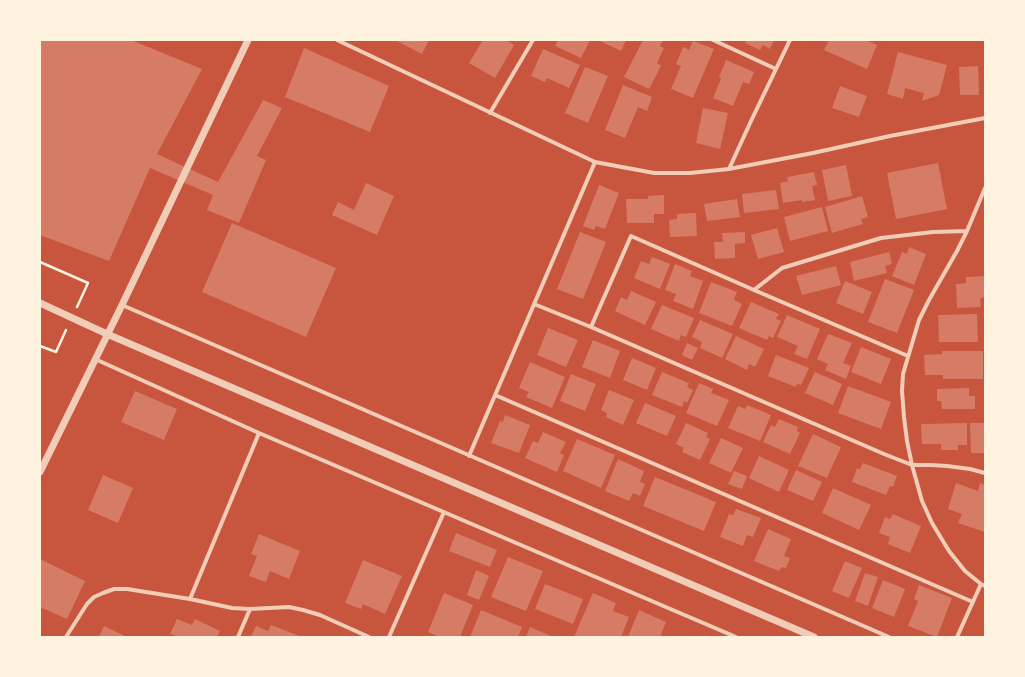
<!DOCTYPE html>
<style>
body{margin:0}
#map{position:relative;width:1025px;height:677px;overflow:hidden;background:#c8553d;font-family:Inter,sans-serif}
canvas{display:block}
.frame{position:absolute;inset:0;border:41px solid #fff3e0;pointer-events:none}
</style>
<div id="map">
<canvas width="1025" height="677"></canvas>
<div class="frame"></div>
</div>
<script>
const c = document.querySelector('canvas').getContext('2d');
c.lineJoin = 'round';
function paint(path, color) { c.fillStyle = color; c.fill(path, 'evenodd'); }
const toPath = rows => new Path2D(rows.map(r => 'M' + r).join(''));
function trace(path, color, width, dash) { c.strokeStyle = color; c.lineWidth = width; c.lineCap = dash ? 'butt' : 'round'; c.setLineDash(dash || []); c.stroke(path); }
const building = toPath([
 [42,40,131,40,202,69,157,154,218,182,263,100,282,108,257,156,266,160,239,223,207,210,213,195,150,168,109,261,40,235,40,42],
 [395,40,429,40,422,54],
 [483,40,506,40,514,45,495,78,469,63],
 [558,40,590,40,581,58,555,46],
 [598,40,626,40,621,51],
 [643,40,663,40,660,46,664,48,657,63,661,66,649,89,624,77],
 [746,40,774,40,770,49,763,45,760,50,745,43],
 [829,40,865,40,877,45,867,69,824,50],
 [693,41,714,49,693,98,671,89,681,66,676,64,683,47,689,50],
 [304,48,389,86,370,132,285,97],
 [543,49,580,65,569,88,547,78,545,82,531,76],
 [898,52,947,65,939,95,922,101,924,93,905,88,903,99,887,94],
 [726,60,754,72,749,84,743,82,733,106,713,98,721,79,719,77],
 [978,66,979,95,960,95,959,67],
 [585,67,608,76,588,123,565,113],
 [623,85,652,97,647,111,638,107,625,138,605,130],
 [840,86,867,96,859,117,832,108],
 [703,108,728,113,720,149,696,143],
 [938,163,947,209,896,219,887,173],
 [846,165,852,196,828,201,822,170],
 [814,172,817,185,812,186,815,200,802,202,802,200,783,203,780,183,788,181,787,177],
 [366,183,394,196,377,235,332,215,338,202,354,210],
 [599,185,619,193,605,229,596,226,594,230,583,226],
 [776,190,779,209,744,213,742,194],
 [664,195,664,214,654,214,654,223,627,223,626,199,648,199,648,196],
 [862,196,868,217,861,219,863,224,832,233,825,207],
 [737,199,740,217,707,221,704,204],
 [822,207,828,231,790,241,784,217],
 [696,213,697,236,670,237,669,220,677,219,677,214],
 [232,223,336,268,306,337,202,292],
 [777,228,784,252,758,259,751,235],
 [580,232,606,242,583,299,557,289],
 [745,232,745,243,735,244,735,258,715,259,714,242,723,242,722,233],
 [909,247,926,254,914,285,892,276,902,252,907,254],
 [889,252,892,264,885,266,887,273,854,281,850,262],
 [652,257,670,264,660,289,634,278,641,261,649,264],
 [675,264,692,271,690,276,703,281,693,309,673,301,676,294,665,290],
 [836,266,841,285,802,295,796,276],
 [985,276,985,297,980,298,981,307,957,308,956,284,966,283,966,277],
 [885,279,914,290,897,333,868,322],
 [845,281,872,292,863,314,836,303],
 [711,282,737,292,734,300,742,304,732,326,699,313],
 [631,291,656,302,645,325,615,311,621,297,627,300],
 [751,302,779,314,776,319,781,321,773,338,769,336,767,340,739,328],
 [662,305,694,318,686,337,681,335,679,341,651,329],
 [977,314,978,342,939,342,938,315],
 [787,315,820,329,807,359,794,354,798,346,777,337],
 [700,320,733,334,722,358,700,348,702,342,692,337],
 [548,328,578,340,566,367,537,355],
 [828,334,852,343,843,363,851,366,846,379,825,370,828,364,817,359],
 [736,336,764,349,755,367,749,364,747,370,725,359],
 [593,340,620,351,610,378,582,367],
 [687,343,698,348,692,360,682,355],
 [861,347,891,359,881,384,851,372],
 [942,351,983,351,983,379,943,379,943,375,925,375,924,355,942,354],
 [776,355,809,368,801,385,797,384,796,387,768,376],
 [632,358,656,368,647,390,623,380],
 [530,362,565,377,552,408,526,397,529,392,519,388],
 [662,372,689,383,687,387,693,390,687,403,684,401,682,407,652,395],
 [815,372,842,384,833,405,805,393],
 [571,374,596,384,585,411,560,401],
 [699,383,713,389,711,393,729,400,717,426,686,413],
 [848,386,891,402,881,429,838,413],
 [969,388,969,396,975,396,975,409,942,409,941,401,937,401,937,389],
 [609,390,634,400,623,425,606,417,607,413,601,410],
 [135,391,177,409,164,440,121,422],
 [645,403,676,416,667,436,636,423],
 [747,405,771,415,760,441,728,428,738,406,745,409],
 [505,415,530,425,519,453,491,443,500,421,503,422],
 [779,419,798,427,797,431,800,433,790,454,763,442,771,425,775,427],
 [686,423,708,433,706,437,710,439,700,460,682,452,684,448,676,444],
 [967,423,967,445,958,445,958,450,941,450,941,444,922,444,921,424],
 [970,423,985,423,985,453,971,453],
 [543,432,566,442,560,453,564,455,557,472,525,458,533,441,538,443],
 [813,434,841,447,827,478,798,466],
 [721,438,743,448,731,473,709,463],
 [577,439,615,455,601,488,563,471],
 [759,456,789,470,779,492,749,478],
 [618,459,644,471,640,482,645,484,640,496,633,493,629,501,605,491],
 [863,463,897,476,893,487,890,486,886,495,852,482,857,468,860,469],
 [796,470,822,482,813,501,787,490],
 [734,471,747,476,742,489,728,484],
 [103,475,133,488,118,523,88,510],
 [655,477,716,502,704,531,643,506],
 [956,483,978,491,980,483,985,485,985,532,958,523,962,514,948,509],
 [833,488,871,505,859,530,822,513],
 [736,509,761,518,753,537,747,535,743,546,720,537,729,514,733,515],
 [893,514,921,526,910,553,888,544,890,537,879,533,885,517,890,519],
 [768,529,791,539,784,556,790,558,786,568,782,567,779,571,754,561],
 [456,533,497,550,490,567,449,551],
 [259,534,300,551,289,579,270,571,266,582,249,576,257,556,251,554],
 [508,557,543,571,526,611,491,597],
 [40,559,85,581,67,619,40,607],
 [363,560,402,576,385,614,363,604,361,609,345,603],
 [845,561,862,568,849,598,832,591],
 [476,570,489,576,479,600,467,595],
 [865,573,878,577,868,606,855,601],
 [883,580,905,589,894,617,872,608],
 [545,584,583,599,573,624,535,609],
 [919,585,952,598,937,637,908,626,918,601,914,599],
 [444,593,473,605,460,637,439,637,428,632],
 [593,593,616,603,613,611,629,617,621,637,574,637],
 [481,610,522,627,518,637,470,637],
 [639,610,666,622,660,637,628,637],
 [177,619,192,625,195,619,220,631,217,637,174,637,175,635,170,634],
 [271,625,302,637,251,637,256,626,268,631],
 [104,626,127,637,99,637],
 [530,627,553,637,526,637]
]);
const path = toPath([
 [40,262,88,283,77,307],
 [40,346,56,352,66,330]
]);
const minor = toPath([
 [337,40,595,162,654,173,690,173,729,169,813,153,890,136,985,118],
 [713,40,776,69],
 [490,113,533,40],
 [729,169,751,121,790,40],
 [754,290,782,268,881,238,933,232,967,231],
 [534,304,591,327,884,454,912,465,931,465,947,466,970,469,985,473],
 [122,305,889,637],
 [591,327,631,236,754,290,908,356],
 [95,359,259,433,736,637],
 [495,395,973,602],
 [469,456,595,162],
 [981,584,965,571,949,551,932,523,922,501,912,465,907,441,904,417,902,391,903,374,919,320,929,300,957,251,967,231,985,188],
 [190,599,259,433],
 [66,637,87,604,94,597,103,593,114,589,127,589,190,599,232,608,250,609,289,607,303,610,320,615,369,637],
 [238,637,250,609],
 [389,637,444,512],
 [957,637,981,584,985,586]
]);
const tertiary = toPath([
 [40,303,107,334,814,637],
 [40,472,122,305,248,40]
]);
paint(building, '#d67c66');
trace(path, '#fff3e0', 2.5);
trace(minor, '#f1ccb7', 4);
trace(tertiary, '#f1ccb7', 7);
</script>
